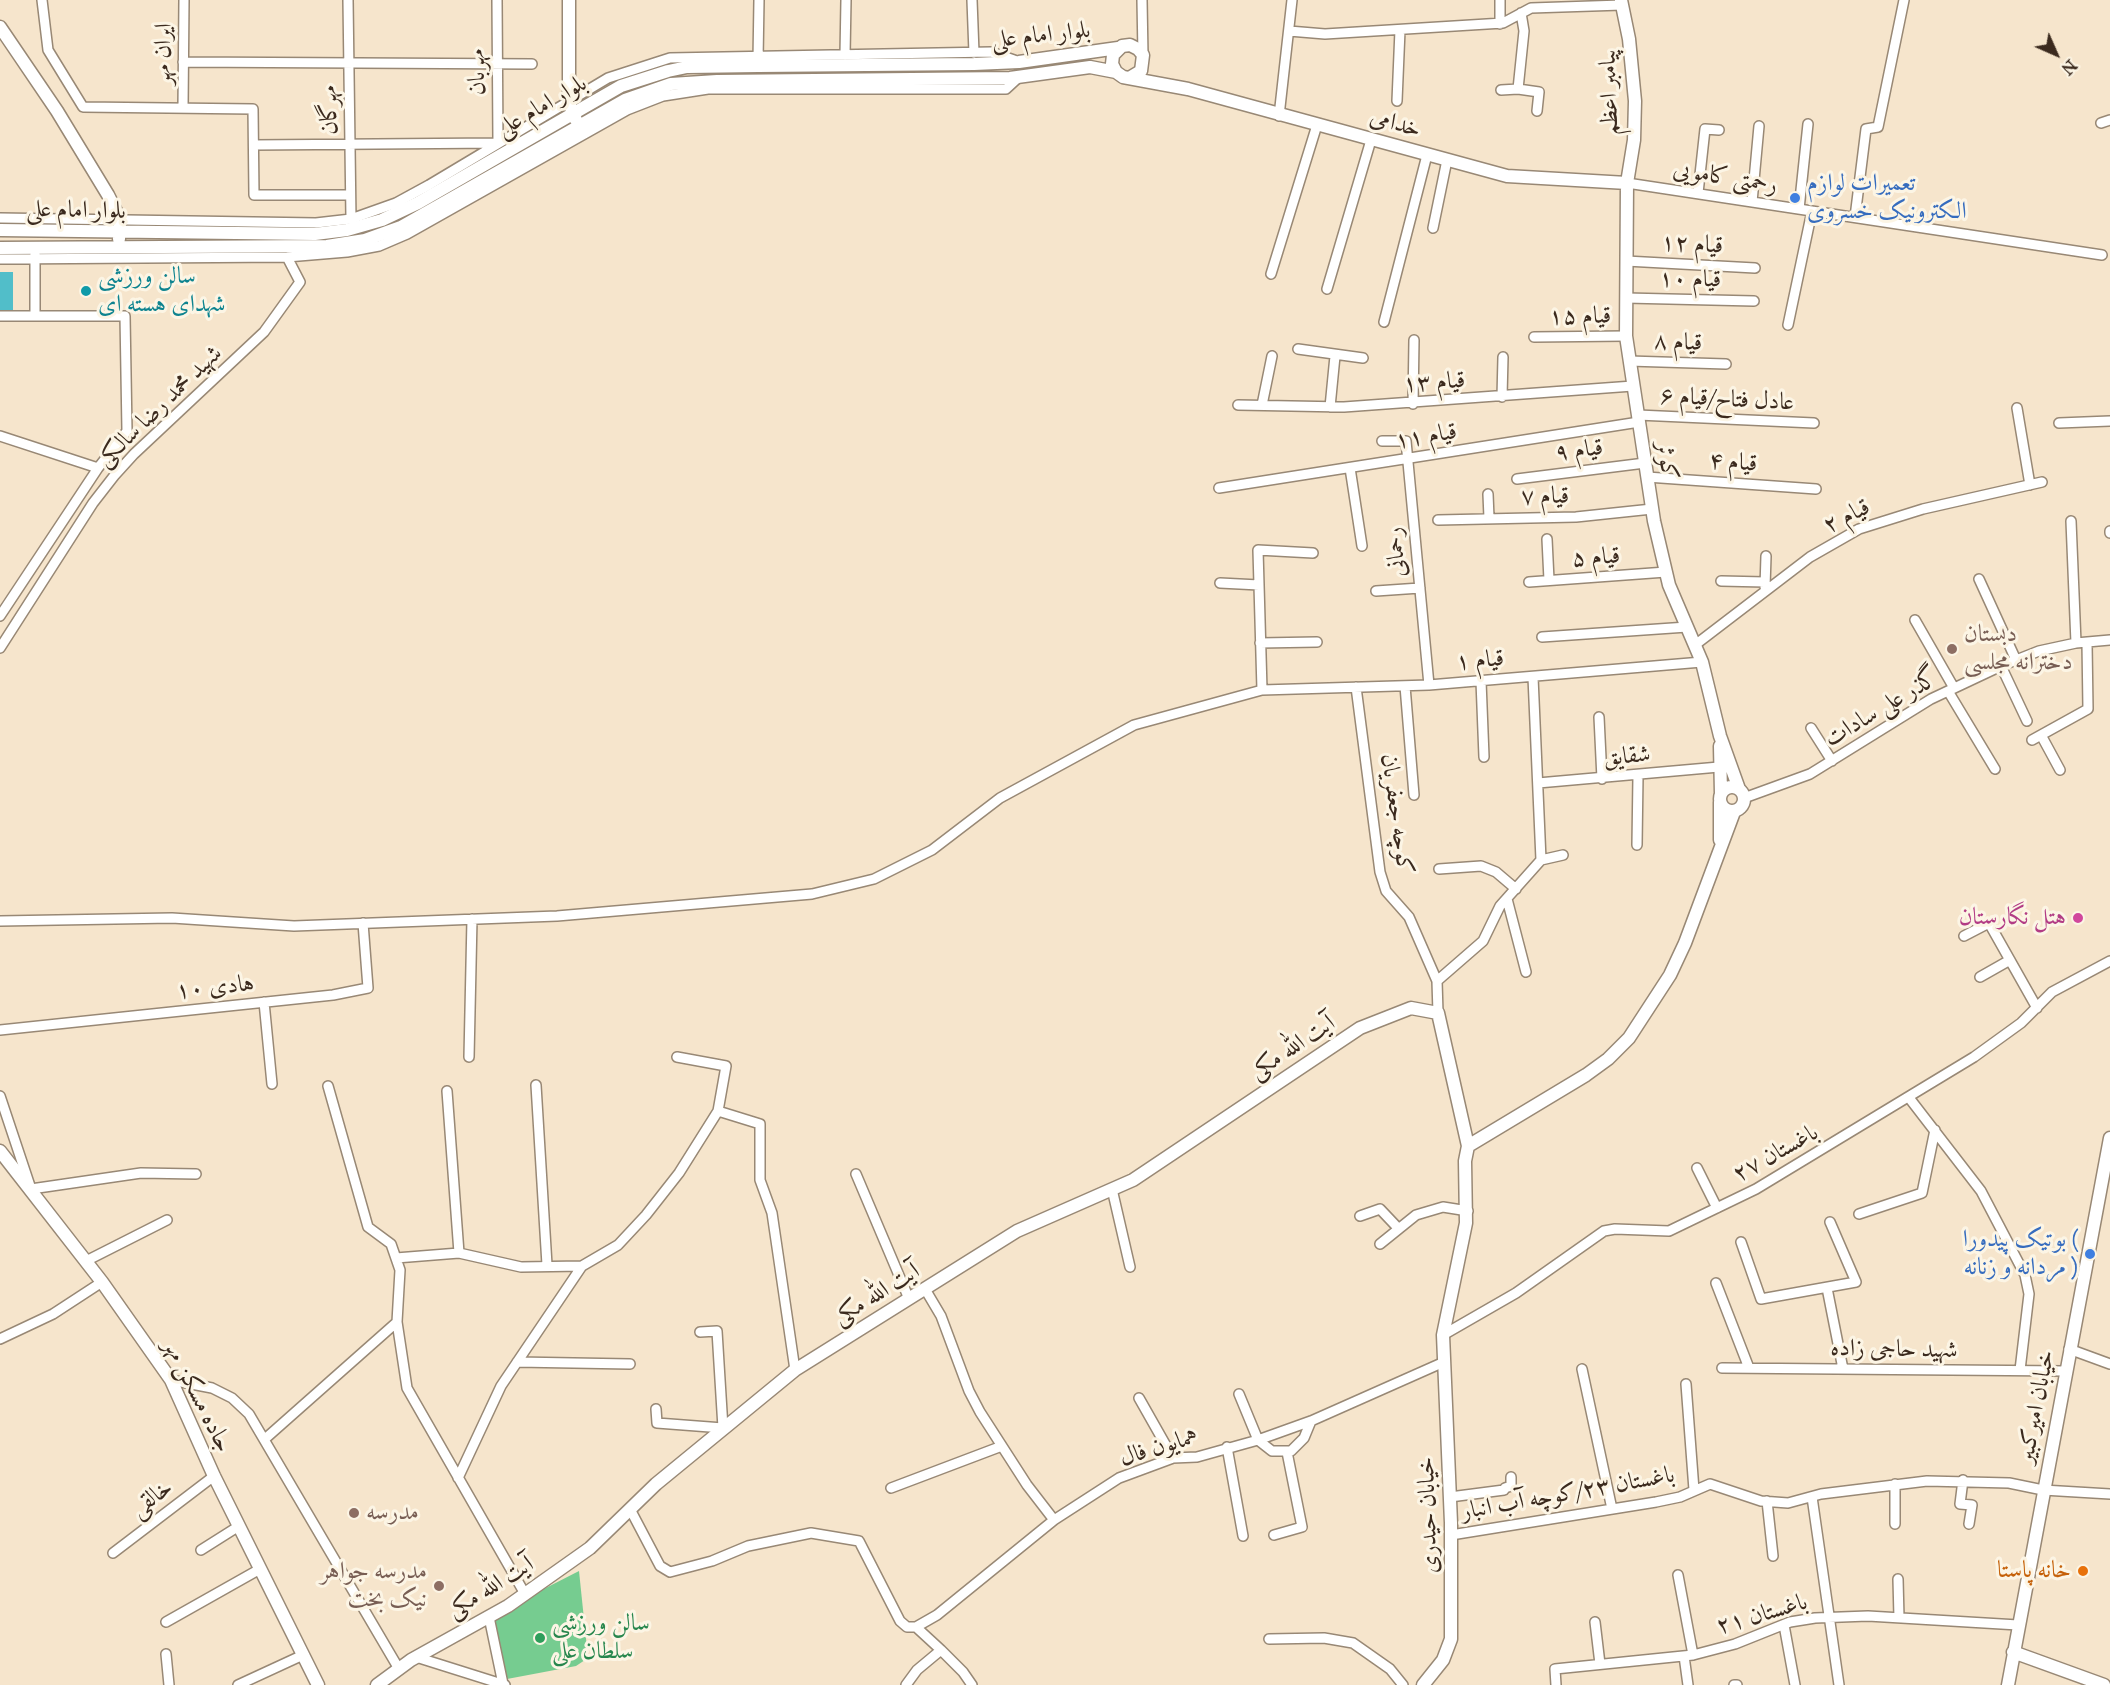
<!DOCTYPE html>
<meta charset="utf-8">
<style>
body{margin:0}
#map{position:relative;width:2110px;height:1685px;overflow:hidden;background:#f6e5cc;font-family:"IM FELL Great Primer",serif}
canvas{display:block}
.north{position:absolute;left:2026px;top:24px;width:60px;height:60px;-webkit-text-stroke:4px #fcf5e5;paint-order:stroke;rotate:135deg;font-size:16px;font-weight:700;line-height:24px;text-align:center;color:#3b2a1e}
.north::after{content:'';display:block;margin:auto;width:21px;height:27px;background:#3b2a1e;clip-path:polygon(50% 0,100% 100%,50% 72%,0 100%)}
</style>
<div id="map">
<canvas width="2110" height="1685"></canvas>
<div class="north">N</div>
</div>
<script>
const c = document.querySelector('canvas').getContext('2d');
c.lineJoin = 'round';
function paint(path, color) { c.fillStyle = color; c.fill(path, 'evenodd'); }
const toPath = rows => new Path2D(rows.map(r => 'M' + r).join(''));
function trace(path, color, width, dash) { c.strokeStyle = color; c.lineWidth = width; c.lineCap = dash ? 'butt' : 'round'; c.setLineDash(dash || []); c.stroke(path); }
function label(font, color, halo, rows, align = 'center') {
  c.font = font + ' "IM FELL Great Primer",Amiri,serif'; c.lineWidth = 6; c.setLineDash([]); c.textBaseline = 'middle'; c.strokeStyle = halo; c.fillStyle = color; for (const [text, x, y, turn = 0] of rows) {
    c.save(); c.translate(x, y); c.rotate((+turn || 0) * Math.PI / 180); c.textAlign = isNaN(turn) ? turn : align; if (halo) c.strokeText(text, 0, 0); c.fillText(text, 0, 0); c.restore();
  }
}
const green = toPath([
 [579,1571,588,1658,576,1666,507,1679,489,1617]
]);
const water = toPath([
 [0,272,13,272,13,312,0,312]
]);
const street = toPath([
 [42,0,48,50,83,107,253,109,254,195,350,195],
 [348,0,351,219],
 [972,0,974,53],
 [1142,0,1143,55],
 [1521,13,1524,31,1518,89,1539,92,1537,111],
 [1500,24,1500,0],
 [1289,31,1325,34,1503,23,1531,8,1622,5],
 [845,55,846,0],
 [758,60,759,0],
 [183,62,532,64],
 [1501,90,1518,89],
 [1397,101,1400,30],
 [183,108,184,0],
 [1279,116,1292,0],
 [2101,123,2110,120],
 [254,145,498,143,497,0],
 [1627,183,2102,255],
 [1698,193,1705,129,1719,130],
 [1752,202,1759,126],
 [1799,209,1808,124],
 [1855,217,1866,129,1878,127,1904,0],
 [0,218,316,223,351,219,396,203,429,185,608,78,670,58,991,52,1014,60],
 [1433,228,1447,160],
 [35,254,35,316],
 [0,259,287,257,347,252,379,246,407,234,627,110,663,96,708,89,1006,89,1019,77],
 [1626,261,1755,268],
 [1271,274,1317,125],
 [1327,289,1371,140],
 [1626,298,1754,301],
 [0,316,125,316,127,431,98,468,0,616],
 [1384,322,1427,155],
 [1788,325,1812,211],
 [1534,337,1626,336],
 [1298,349,1363,358],
 [1629,361,1726,364],
 [1502,397,1503,357],
 [1413,404,1414,340],
 [1238,405,1344,407,1633,386],
 [1262,405,1272,356],
 [1330,407,1335,356],
 [2017,408,2030,485],
 [1638,415,1814,423],
 [2059,423,2110,421],
 [0,436,98,468],
 [1382,441,1406,441,1429,685],
 [1350,468,1362,546],
 [1647,477,1816,489],
 [1517,479,1645,463],
 [1219,488,1639,422],
 [1488,494,1489,518],
 [1438,520,1576,517,1652,509],
 [2071,521,2076,643],
 [2110,531,2110,533],
 [1547,539,1549,580],
 [1979,579,2016,660],
 [1721,581,1765,582],
 [1529,582,1666,572],
 [1220,583,1259,585],
 [1765,587,1766,556],
 [1376,591,1420,588],
 [1915,620,1954,688],
 [1542,637,1687,627],
 [1260,643,1317,642],
 [1695,645,1810,557,1859,529,1923,509,2042,482],
 [0,648,93,503,114,476,134,454,264,332,300,282,287,257],
 [2001,666,2027,721],
 [1481,681,1484,757],
 [1405,686,1414,795],
 [1356,687,1380,872,1386,891,1409,917,1437,981,1438,1013],
 [1262,690,1258,550,1313,553],
 [1948,691,1995,769],
 [1599,717,1602,779],
 [1811,728,1832,761],
 [2041,735,2060,770],
 [2032,740,2088,709,2087,643],
 [1538,783,1719,767],
 [1744,798,1810,774,1931,699,2001,666,2039,651,2076,643,2110,640],
 [1637,845,1638,776],
 [1541,860,1563,855],
 [1439,869,1481,866,1496,872,1516,889],
 [1507,899,1526,972],
 [0,921,172,918,294,926,557,916,812,894,874,879,932,850,1000,798,1134,725,1262,690,1429,685,1702,662],
 [1964,936,1989,923,2037,1008],
 [1980,977,2010,960],
 [1437,981,1483,941,1500,906,1541,860,1533,677],
 [264,1002,272,1084],
 [0,1030,333,995,368,988,363,923],
 [469,1057,472,919],
 [677,1057,726,1066,718,1111],
 [536,1085,547,1265],
 [328,1086,368,1227,391,1244,400,1270,397,1322,407,1388,525,1594],
 [447,1091,459,1253],
 [0,1096,31,1189,141,1173,196,1174],
 [1910,1099,1981,1191,2025,1275,2029,1294,2020,1370],
 [1697,1168,1717,1208],
 [856,1174,909,1299],
 [1112,1189,1130,1267],
 [1859,1214,1922,1193,1935,1130],
 [1360,1216,1380,1209,1398,1228],
 [1741,1242,1761,1299,1856,1282,1830,1222],
 [1380,1244,1416,1215,1443,1207,1468,1211],
 [396,1258,459,1253,521,1267,582,1266],
 [86,1261,167,1220],
 [1716,1283,1749,1368],
 [1827,1288,1843,1369],
 [925,1289,941,1316,969,1391,980,1412,1027,1485,1054,1520],
 [1443,1335,1516,1293,1604,1231,1615,1229,1669,1231,1756,1189,1974,1057,2021,1023,2052,992,2110,961],
 [0,1339,53,1314,102,1282],
 [2069,1349,2110,1364],
 [517,1362,630,1364],
 [1722,1368,2065,1371],
 [1582,1369,1612,1509],
 [171,1380,212,1388,232,1398,249,1414,399,1669],
 [1686,1384,1694,1490],
 [1239,1394,1258,1440,1272,1451,1291,1451,1304,1438,1311,1421],
 [1139,1398,1173,1458],
 [656,1409,657,1423,723,1428,717,1331,700,1332],
 [266,1438,397,1322],
 [1227,1447,1243,1536],
 [458,1478,501,1386,582,1266,618,1245,646,1215,679,1173,718,1111,760,1124,760,1180,772,1213,795,1370],
 [1963,1480,1960,1504,1972,1505,1969,1524],
 [1895,1484,1895,1524],
 [891,1488,1002,1446],
 [1450,1497,1504,1490,1505,1488,1511,1486,1511,1477],
 [1812,1497,1839,1685],
 [1767,1501,1773,1556],
 [630,1509,660,1566,670,1572,712,1561,748,1546,811,1533,859,1541,900,1621,907,1627,916,1627,941,1650,917,1670,906,1685],
 [1274,1535,1302,1527,1287,1452],
 [1451,1535,1656,1502,1680,1497,1710,1484,1761,1501,1788,1503,1821,1494,1927,1481,2009,1483,2043,1490,2110,1494],
 [201,1550,239,1526],
 [113,1553,214,1476],
 [1678,1575,1693,1655],
 [1898,1579,1899,1618],
 [489,1617,503,1684],
 [166,1622,260,1569],
 [1595,1622,1600,1664],
 [1784,1625,1795,1685],
 [916,1627,937,1615,1054,1520,1119,1478,1173,1458,1197,1457,1258,1440,1311,1421,1444,1362],
 [1269,1639,1324,1638,1353,1643,1390,1669,1403,1685],
 [941,1650,963,1672,972,1685],
 [166,1654,169,1685],
 [1684,1656,1688,1685],
 [416,1657,505,1685],
 [238,1685,303,1655],
 [1556,1685,1555,1669,1693,1655,1735,1644,1790,1622,1815,1618,1868,1616,2018,1625],
 [1734,1685,1737,1685]
]);
const secondary = toPath([
 [569,0,569,103,576,120],
 [1621,0,1629,39,1635,101,1634,140,1627,183,1626,336,1654,521,1669,585,1702,662,1720,736,1739,789],
 [0,27,57,111,108,195,120,219,119,239],
 [1131,77,1141,71,1143,55,1138,49,1130,45,1122,46,1113,55,1112,64,1116,72,1123,77,1188,89,1507,176,1627,183],
 [0,230,315,234,347,230,382,220,418,203,621,86,668,71,687,67,758,66,974,64,1019,62,1118,48],
 [0,248,327,246,365,240,401,227,625,100,671,84,717,81,1010,78,1090,67,1116,72],
 [1720,746,1721,794],
 '1720 799a12 12 0 1 1 24 0a12 12 0 1 1-24 0Z',
 [1720,840,1720,802],
 [0,1151,102,1282,171,1380,214,1476,318,1685],
 [2013,1652,2104,1685],
 [377,1685,411,1660,508,1606,590,1548,656,1484,795,1370,1017,1231,1133,1180,1360,1028,1411,1008,1438,1013,1468,1146],
 [1423,1685,1443,1660,1451,1639,1451,1523,1443,1335,1466,1223,1465,1161,1468,1146,1586,1075,1608,1059,1629,1038,1670,975,1685,943,1734,812],
 [2008,1685,2110,1138]
]);
const markers = [
 [1795,198,6,"#3f7fe0"],
 [86,291,6,"#0f9aa8"],
 [1952,649,6,"#8d6e63"],
 [2078,918,6,"#d1479c"],
 [2090,1254,6,"#3f7fe0"],
 [354,1513,6,"#8d6e63"],
 [2083,1571,6,"#e8710a"],
 [439,1586,6,"#8d6e63"],
 [540,1638,6,"#2e9e5b"]
];
const streetNames = [
 ["بلوار امام علی",1041,36,-6],
 ["ایران مهر",164,54,-89],
 ["مهربان",478,72,-91],
 ["پیامبر اعظم",1610,92,-92],
 ["بلوار امام علی",542,107,-30],
 ["مهرگان",330,110,-91],
 ["خدامی",1395,124,15],
 ["رحمتی کامویی",1725,178,9],
 ["بلوار امام علی",76,211,1],
 ["قیام ۱۲",1692,245,3],
 ["قیام ۱۰",1690,280,1],
 ["قیام ۱۵",1580,317,-1],
 ["قیام ۸",1678,343,2],
 ["قیام ۱۳",1434,383,-4],
 ["عادل فتاح/قیام ۶",1727,400,3],
 ["شهید محمد رضا سالکی",160,407,-44],
 ["قیام ۱۱",1426,437,-9],
 ["قیام ۹",1579,451,-7],
 ["کوثر",1666,461,81],
 ["قیام ۴",1733,463,4],
 ["قیام ۷",1545,497,-1],
 ["قیام ۲",1847,517,-26],
 ["رحمانی",1397,552,-95],
 ["قیام ۵",1596,558,-4],
 ["قیام ۱",1480,661,-5],
 ["گذر علی سادات",1882,709,-31],
 ["شقایق",1627,757,-5],
 ["کوچه جعفریان",1396,814,82],
 ["هادی ۱۰",215,988,-6],
 ["آیت الله مکی",1293,1048,-34],
 ["باغستان ۲۷",1776,1154,-29],
 ["آیت الله مکی",877,1295,-32],
 ["شهید حاجی زاده",1894,1350,1],
 ["جاده مسکن مهر",197,1396,63],
 ["خیابان امیرکبیر",2037,1407,-79],
 ["همایون فال",1159,1448,-17],
 ["باغستان ۲۳/کوچه آب انبار",1568,1494,-10],
 ["خالقی",152,1499,-37],
 ["خیابان حیدری",1429,1515,-92],
 ["آیت الله مکی",491,1588,-32],
 ["باغستان ۲۱",1762,1615,-16]
];
const shopNames = [
 ["تعمیرات لوازم",1807,184],
 ["الکترونیک خسروی",1807,212],
 ["بوتیک پیدورا (",2078,1240,"right"],
 ["مردانه و زنانه )",2078,1268,"right"]
];
const cultureNames = [
 ["سالن ورزشی",98,277],
 ["شهدای هسته ای",98,305]
];
const educationNames = [
 ["دبستان",1964,635],
 ["دخترانه مجلسی",1964,663],
 ["مدرسه",366,1513],
 ["مدرسه جواهر",427,1572,"right"],
 ["نیک بخت",427,1600,"right"]
];
const hotelNames = [
 ["هتل نگارستان",2066,918]
];
const foodNames = [
 ["خانه پاستا",2071,1571]
];
const leisureNames = [
 ["سالن ورزشی",552,1624],
 ["سلطان علی",552,1652]
];
paint(green, '#76cc90');
paint(water, '#51bec9');
trace(street, '#988875', 12);
trace(secondary, '#988875', 15);
trace(street, '#fff', 9);
trace(secondary, '#fff', 12);
for (const [x, y, r, color] of markers) { const dot = new Path2D(); dot.arc(x, y, r, 0, 2 * Math.PI); c.fillStyle = color; c.fill(dot); trace(dot, '#fcf5e5', 2); }
label('24px', '#3b2a1e', '#fcf5e5', streetNames);
label('24px', '#366cbe', '#fcf5e5', shopNames, 'left');
label('24px', '#0d838f', '#fcf5e5', cultureNames, 'left');
label('24px', '#785e54', '#fcf5e5', educationNames, 'left');
label('24px', '#b23c85', '#fcf5e5', hotelNames, 'right');
label('24px', '#c56008', '#fcf5e5', foodNames, 'right');
label('24px', '#27864d', '#fcf5e5', leisureNames, 'left');
</script>
